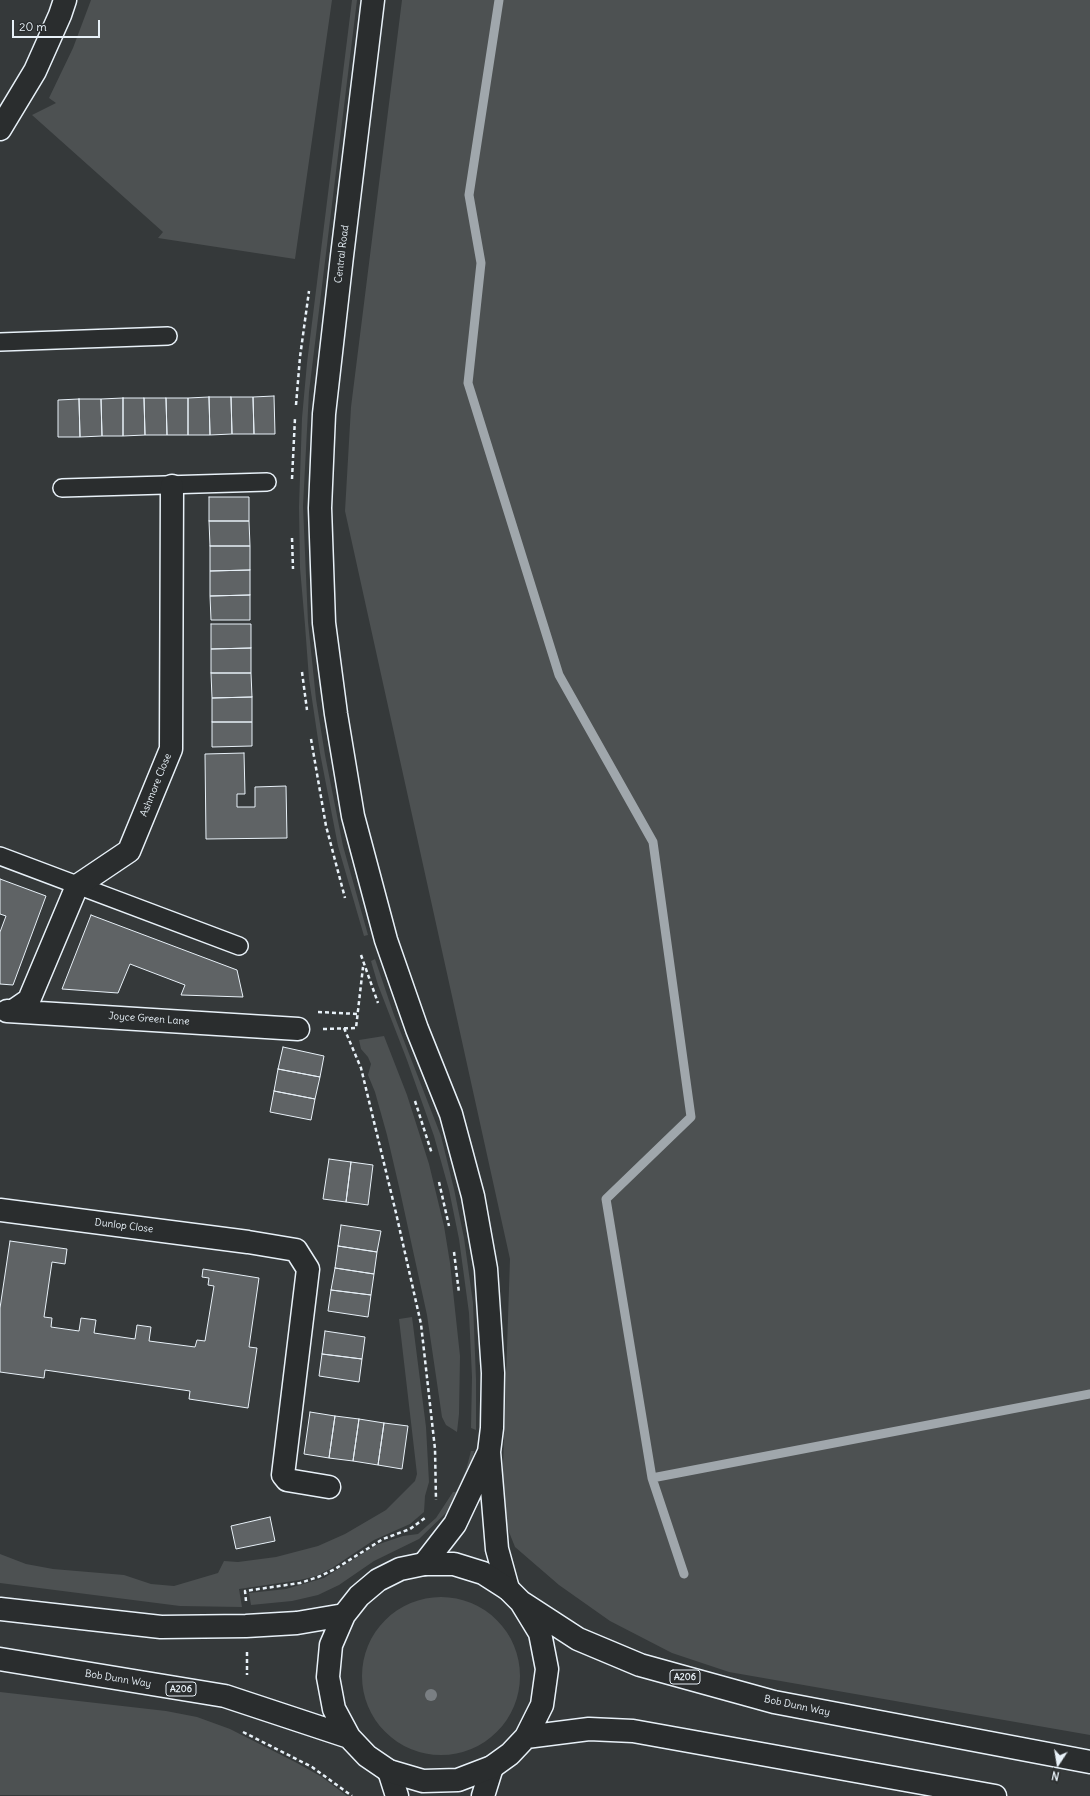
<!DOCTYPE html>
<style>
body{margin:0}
#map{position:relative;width:1090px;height:1796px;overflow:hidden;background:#35393a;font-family:Delius,sans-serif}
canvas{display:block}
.north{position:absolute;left:1038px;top:1744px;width:40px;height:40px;-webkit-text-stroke:3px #2a2d2e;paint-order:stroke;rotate:192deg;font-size:11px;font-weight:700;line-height:16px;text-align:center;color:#e8f1f8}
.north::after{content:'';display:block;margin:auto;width:14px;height:18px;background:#e8f1f8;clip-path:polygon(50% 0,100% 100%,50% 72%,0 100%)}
.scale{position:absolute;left:12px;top:20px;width:88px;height:18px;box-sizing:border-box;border:2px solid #e8f1f8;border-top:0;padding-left:5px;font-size:12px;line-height:14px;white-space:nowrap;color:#e8f1f8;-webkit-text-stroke:3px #2a2d2e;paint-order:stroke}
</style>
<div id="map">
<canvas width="1090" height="1796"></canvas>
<div class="north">N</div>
<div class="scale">20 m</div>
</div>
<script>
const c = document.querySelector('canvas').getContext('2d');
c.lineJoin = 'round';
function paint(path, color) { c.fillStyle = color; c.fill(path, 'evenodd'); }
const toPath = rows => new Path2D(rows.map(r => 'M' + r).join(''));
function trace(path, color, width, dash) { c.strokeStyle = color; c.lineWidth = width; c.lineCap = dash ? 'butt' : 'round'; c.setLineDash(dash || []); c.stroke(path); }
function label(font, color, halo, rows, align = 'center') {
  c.font = font + ' Delius,sans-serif'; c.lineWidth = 3.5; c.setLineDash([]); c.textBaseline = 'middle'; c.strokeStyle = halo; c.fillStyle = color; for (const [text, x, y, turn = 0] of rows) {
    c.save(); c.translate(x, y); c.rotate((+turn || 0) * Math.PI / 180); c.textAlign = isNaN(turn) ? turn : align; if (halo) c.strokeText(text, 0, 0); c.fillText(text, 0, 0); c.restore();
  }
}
const green = toPath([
 [91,0,332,0,295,259,158,238,163,232,32,115,56,103,49,98,73,48],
 [352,0,357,0,309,392,303,506,308,622,316,699,325,755,343,846,368,935,364,936,338,846,320,753,309,679,305,625,300,568,299,507,302,418,307,363],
 [402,0,1090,0,1090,1735,729,1672,672,1653,610,1621,559,1585,515,1547,505,1522,502,1496,510,1259,345,511,351,407],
 [375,959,394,1015,441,1136,454,1189,464,1238,473,1303,476,1379,476,1430,471,1428,472,1377,469,1313,459,1239,449,1190,434,1136,407,1060,378,985,371,961],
 [384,1036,407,1095,429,1164,444,1226,450,1263,460,1356,459,1414,457,1432,446,1425,442,1417,427,1315,400,1191,387,1135,375,1092,368,1075,371,1064,368,1057,361,1049,359,1040],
 [412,1317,426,1427,429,1482,425,1496,424,1512,410,1524,374,1540,332,1568,316,1576,300,1580,239,1589,242,1607,180,1606,0,1583,0,1554,26,1564,53,1569,124,1575,151,1584,174,1586,218,1573,224,1561,238,1562,276,1557,318,1546,345,1534,386,1510,415,1481,417,1474,399,1319],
 [471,1451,474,1451,471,1466,454,1502,446,1513,419,1539,374,1561,339,1585,318,1595,292,1601,251,1605,249,1593,286,1589,324,1578,376,1545,403,1536,418,1534,436,1518,453,1492,456,1492,466,1470],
 '362 1676a79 79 0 1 1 158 0a79 79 0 1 1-158 0Z',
 [0,1692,166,1711,197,1717,230,1729,297,1763,322,1777,347,1796,0,1795]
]);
const stream = toPath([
 [499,0,469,195,481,263,468,383,559,675,653,842,691,1117,606,1199,652,1478,684,1574],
 [652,1478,1090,1394]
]);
const building = toPath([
 [274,396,275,434,254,434,253,397,274,396],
 [209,397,210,435,188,435,188,398,209,397],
 [209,397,231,397,232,434,210,435,209,397],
 [231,397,253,397,254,434,232,434,231,397],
 [123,398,123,436,102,436,101,399,123,398],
 [123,398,144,398,145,435,123,436,123,398],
 [144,398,166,398,167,435,145,435,144,398],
 [166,398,188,398,188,435,167,435,166,398],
 [79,399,80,437,58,437,58,400,79,399],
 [79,399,101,399,102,436,80,437,79,399],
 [209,497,249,497,249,521,209,521,209,497],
 [209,521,249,521,250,546,210,546,209,521],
 [210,546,250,546,250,570,210,571,210,546],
 [250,570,250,595,210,596,210,571,250,570],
 [250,595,250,620,211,620,210,596,250,595],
 [211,624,251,624,251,648,211,649,211,624],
 [251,648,251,673,211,673,211,649,251,648],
 [211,673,251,673,252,697,212,698,211,673],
 [252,697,252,722,212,722,212,698,252,697],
 [212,722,252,722,252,746,212,747,212,722],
 [244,753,245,794,237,794,237,807,255,807,255,787,286,786,287,838,206,839,205,754,244,753],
 [0,879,46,896,13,985,0,984,0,932,6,916,0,914,0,879],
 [91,915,237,970,243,997,181,995,185,985,130,964,118,993,62,989,91,915],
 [283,1047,324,1056,320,1077,278,1069,283,1047],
 [278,1069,320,1077,315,1099,274,1091,278,1069],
 [274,1091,315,1099,311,1120,270,1112,274,1091],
 [329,1159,351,1162,346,1202,323,1199,329,1159],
 [351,1162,373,1165,368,1205,346,1202,351,1162],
 [341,1225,381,1231,377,1252,338,1246,341,1225],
 [10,1241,67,1249,65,1264,52,1262,44,1317,52,1318,51,1327,79,1331,81,1318,96,1320,94,1333,135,1339,137,1325,151,1327,149,1341,195,1347,197,1340,205,1341,214,1286,208,1285,209,1278,202,1277,203,1269,259,1278,249,1347,257,1348,248,1408,189,1399,190,1391,45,1370,44,1378,0,1372,0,1308,10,1241],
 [338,1246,377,1252,374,1274,335,1268,338,1246],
 [335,1268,374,1274,371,1295,331,1290,335,1268],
 [331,1290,371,1295,368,1317,328,1311,331,1290],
 [325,1331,365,1337,362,1359,322,1354,325,1331],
 [322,1354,362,1359,359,1382,319,1376,322,1354],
 [310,1412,335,1416,329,1458,304,1454,310,1412],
 [335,1416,359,1419,353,1461,329,1458,335,1416],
 [359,1419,384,1423,378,1465,353,1461,359,1419],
 [384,1423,408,1426,402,1469,378,1465,384,1423],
 [270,1517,275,1541,236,1549,231,1526,270,1517]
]);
const path = toPath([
 [296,405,300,357,309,291],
 [292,479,295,418],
 [292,538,293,569],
 [302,672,307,710],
 [311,739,326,826,345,898],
 [361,955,378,1003],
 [318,1012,358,1014],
 [344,1028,361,1068,396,1213,421,1324,435,1449,436,1500],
 [323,1029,356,1028,363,967],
 [415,1101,432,1154],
 [439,1182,449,1226],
 [454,1252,459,1293],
 [246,1601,245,1591,300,1583,318,1577,335,1569,383,1539,410,1529,425,1518],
 [247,1652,247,1675],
 [243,1732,312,1767,352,1796]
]);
const service = toPath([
 [0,342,168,336],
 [62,488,267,482],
 [0,856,239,946]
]);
const minor = toPath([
 [0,129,35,71,60,15,65,0],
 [7,1011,298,1029],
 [13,1011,29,1000,77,886,129,851,171,749,172,486],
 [0,1210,248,1242,296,1250,308,1269,283,1475,287,1480,329,1487],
 [389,1771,397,1796],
 [483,1796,492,1767]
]);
const tertiary = toPath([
 [373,0,342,256,324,414,320,508,324,623,336,714,353,816,386,940,417,1029,451,1114,473,1196,486,1269,493,1373,492,1428,489,1452,497,1549,508,1589],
 [424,1564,455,1524,489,1452]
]);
const primary = toPath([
 [521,1602,540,1633,547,1669,542,1705,526,1737,510,1754,492,1767,458,1780,423,1781,389,1771,367,1756,349,1737,334,1709,328,1677,331,1645,344,1615,359,1596,378,1580,400,1569,424,1564,454,1564,483,1573,508,1589,521,1602,578,1639,640,1665,774,1702,1090,1762],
 [0,1609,161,1627,246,1626,297,1623,344,1615],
 [0,1659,225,1696,349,1737],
 [526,1737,589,1729,633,1731,995,1796]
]);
const trees = [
 [431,1695]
];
const shields = [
 [685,1677,30],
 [181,1689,30]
];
const shieldNames = [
 ["A206",685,1677],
 ["A206",181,1689]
];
const streetNames = [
 ["Central Road",342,254,-83],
 ["Ashmore Close",156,785,-68],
 ["Joyce Green Lane",149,1019,4],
 ["Dunlop Close",124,1226,7],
 ["Bob Dunn Way",118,1679,9],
 ["Bob Dunn Way",797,1706,12]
];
paint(green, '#4d5152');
trace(stream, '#a0a7ac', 9);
paint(building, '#5f6365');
trace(building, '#e8f1f8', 1);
trace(service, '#e8f1f8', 20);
trace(minor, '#e8f1f8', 25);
trace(tertiary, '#e8f1f8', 25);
trace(primary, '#e8f1f8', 25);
trace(path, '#e8f1f8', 2.5, [4, 3]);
trace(service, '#2a2d2e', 17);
trace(minor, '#2a2d2e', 22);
trace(tertiary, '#2a2d2e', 22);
trace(primary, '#2a2d2e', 22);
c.fillStyle = '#7a7f83';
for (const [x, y] of trees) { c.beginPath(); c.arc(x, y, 6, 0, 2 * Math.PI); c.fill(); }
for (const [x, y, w] of shields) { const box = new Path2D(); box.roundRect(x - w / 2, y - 7, w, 14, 3); c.fillStyle = '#2a2d2e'; c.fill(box); trace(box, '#e8f1f8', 1); }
label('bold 9px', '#e8f1f8', null, shieldNames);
label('10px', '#e8f1f8', '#2a2d2e', streetNames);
</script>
